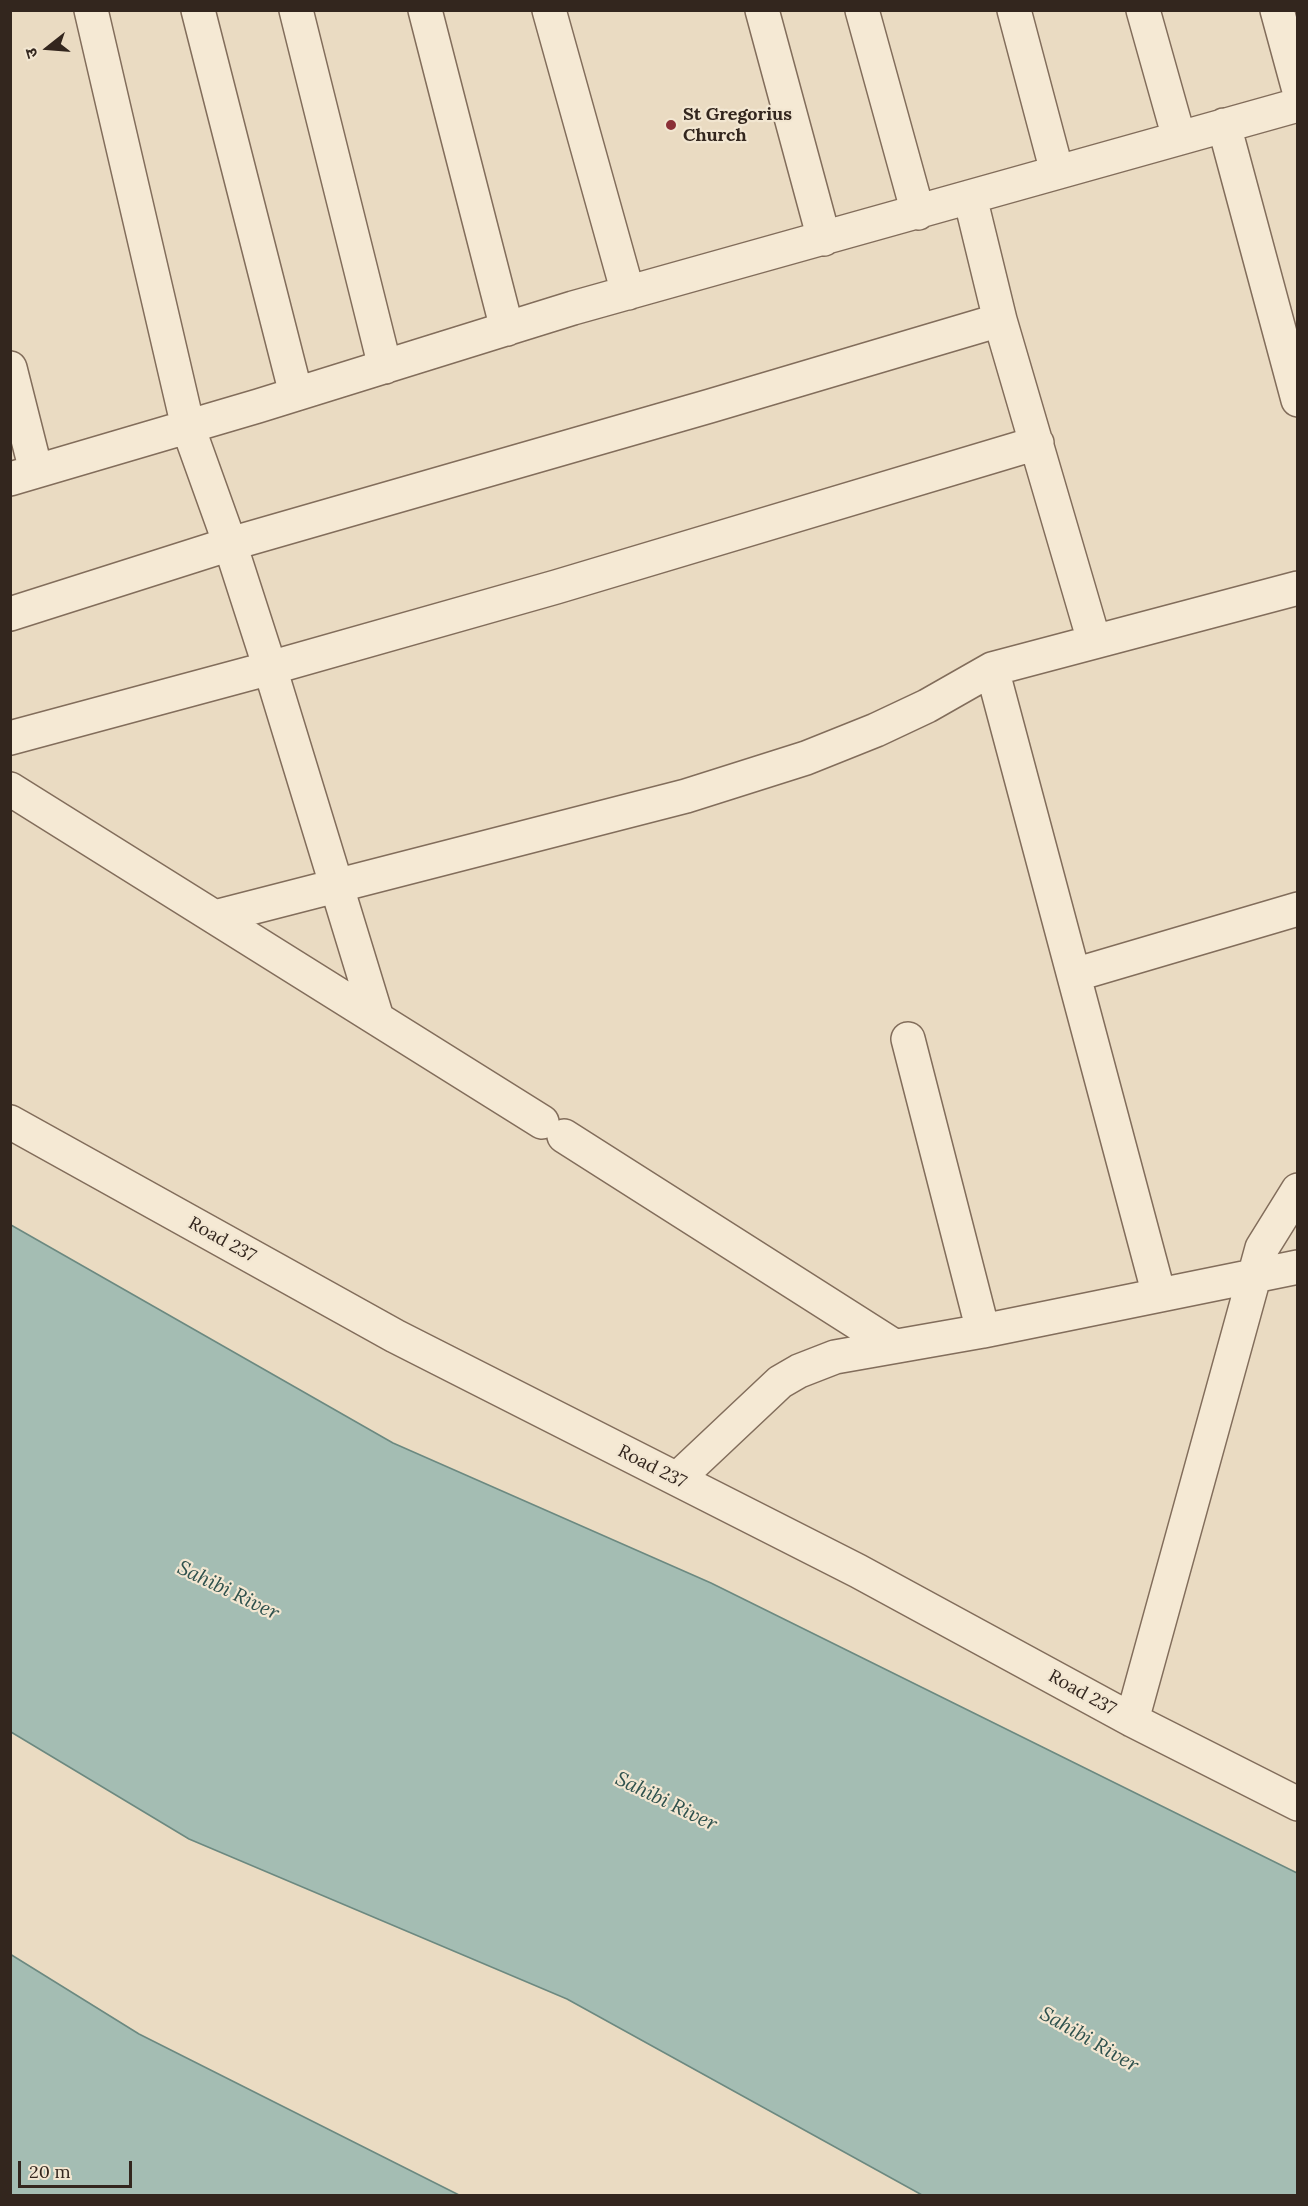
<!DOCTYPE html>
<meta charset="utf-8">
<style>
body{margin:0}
#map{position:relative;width:1308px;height:2206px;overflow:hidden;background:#eadbc2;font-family:Lora,"Noto Sans Devanagari",serif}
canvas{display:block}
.frame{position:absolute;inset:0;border:12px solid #33261e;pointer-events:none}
.north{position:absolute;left:18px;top:18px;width:60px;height:60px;-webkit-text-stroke:4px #f2e6d1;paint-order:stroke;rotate:253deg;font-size:16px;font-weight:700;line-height:24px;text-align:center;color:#33261e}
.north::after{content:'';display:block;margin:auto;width:21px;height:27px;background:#33261e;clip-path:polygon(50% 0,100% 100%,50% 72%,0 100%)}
.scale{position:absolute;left:18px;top:2161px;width:114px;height:27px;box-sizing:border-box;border:3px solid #33261e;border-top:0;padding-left:8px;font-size:18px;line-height:21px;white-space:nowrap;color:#33261e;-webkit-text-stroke:4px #f2e6d1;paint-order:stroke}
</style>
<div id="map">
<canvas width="1308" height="2206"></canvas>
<div class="frame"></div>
<div class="north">उ</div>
<div class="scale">20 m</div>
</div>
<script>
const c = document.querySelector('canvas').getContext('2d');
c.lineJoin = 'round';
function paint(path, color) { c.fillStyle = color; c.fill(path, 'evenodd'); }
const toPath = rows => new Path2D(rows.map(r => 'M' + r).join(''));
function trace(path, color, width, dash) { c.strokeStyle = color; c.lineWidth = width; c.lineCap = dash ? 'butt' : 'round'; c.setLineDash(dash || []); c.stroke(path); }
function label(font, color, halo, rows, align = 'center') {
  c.font = font + ' Lora,serif'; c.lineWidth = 4.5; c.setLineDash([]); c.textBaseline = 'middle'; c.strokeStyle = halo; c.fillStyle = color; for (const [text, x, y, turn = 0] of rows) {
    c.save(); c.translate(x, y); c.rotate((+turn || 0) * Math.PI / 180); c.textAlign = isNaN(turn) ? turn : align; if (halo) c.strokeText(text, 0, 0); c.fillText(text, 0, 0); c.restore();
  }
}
const water = toPath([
 [11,1225,393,1443,711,1583,1297,1873,1297,2195,922,2195,567,1999,189,1839,11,1732,11,1225],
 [10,1954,139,2034,459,2195,11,2195,10,1954]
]);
const minor = toPath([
 [91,10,188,427,230,544,270,668,377,1018],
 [198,10,296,394],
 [296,10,385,367],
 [425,10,507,329],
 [549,10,628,293],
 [762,10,824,239],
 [862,10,918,213],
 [1014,10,1057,172],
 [1143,10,1179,138],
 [1277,10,1298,87],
 [1224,125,1298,400],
 [970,197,1000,320,1094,641],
 [10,368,36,471],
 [10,479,258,406,573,308,1298,105],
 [10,614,230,544,710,406,1000,320],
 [992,669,1159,1295],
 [10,738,270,668,556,587,1037,443],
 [10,789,542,1122],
 [215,917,686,796,806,758,876,730,927,706,992,669,1298,588],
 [1074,975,1298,909],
 [908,1039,983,1331],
 [10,1122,395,1336,858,1571,1132,1720,1298,1804],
 [564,1136,894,1346],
 [677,1479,780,1382,799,1371,835,1357,983,1331,1298,1267],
 [1132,1720,1262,1248,1298,1190]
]);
const markers = [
 [671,125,6,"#8b3037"]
];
const poiNames = [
 ["St Gregorius",683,115],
 ["Church",683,136]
];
const streetNames = [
 ["Road 237",222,1240,29],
 ["Road 237",652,1467,27],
 ["Road 237",1082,1693,29]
];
const waterNames = [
 ["Sahibi River",228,1591,26],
 ["Sahibi River",666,1802,26],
 ["Sahibi River",1089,2040,30]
];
paint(water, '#a4bdb3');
trace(water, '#6c8980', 1.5);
trace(minor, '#826d5b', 36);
trace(minor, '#f5e9d4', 33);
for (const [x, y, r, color] of markers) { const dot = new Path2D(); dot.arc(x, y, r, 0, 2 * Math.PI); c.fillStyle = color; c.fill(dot); trace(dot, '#f2e6d1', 2); }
label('bold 18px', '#33261e', '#f2e6d1', poiNames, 'left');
label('18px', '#33261e', '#f2e6d1', streetNames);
label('italic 20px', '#2e514d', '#f2e6d1', waterNames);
</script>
